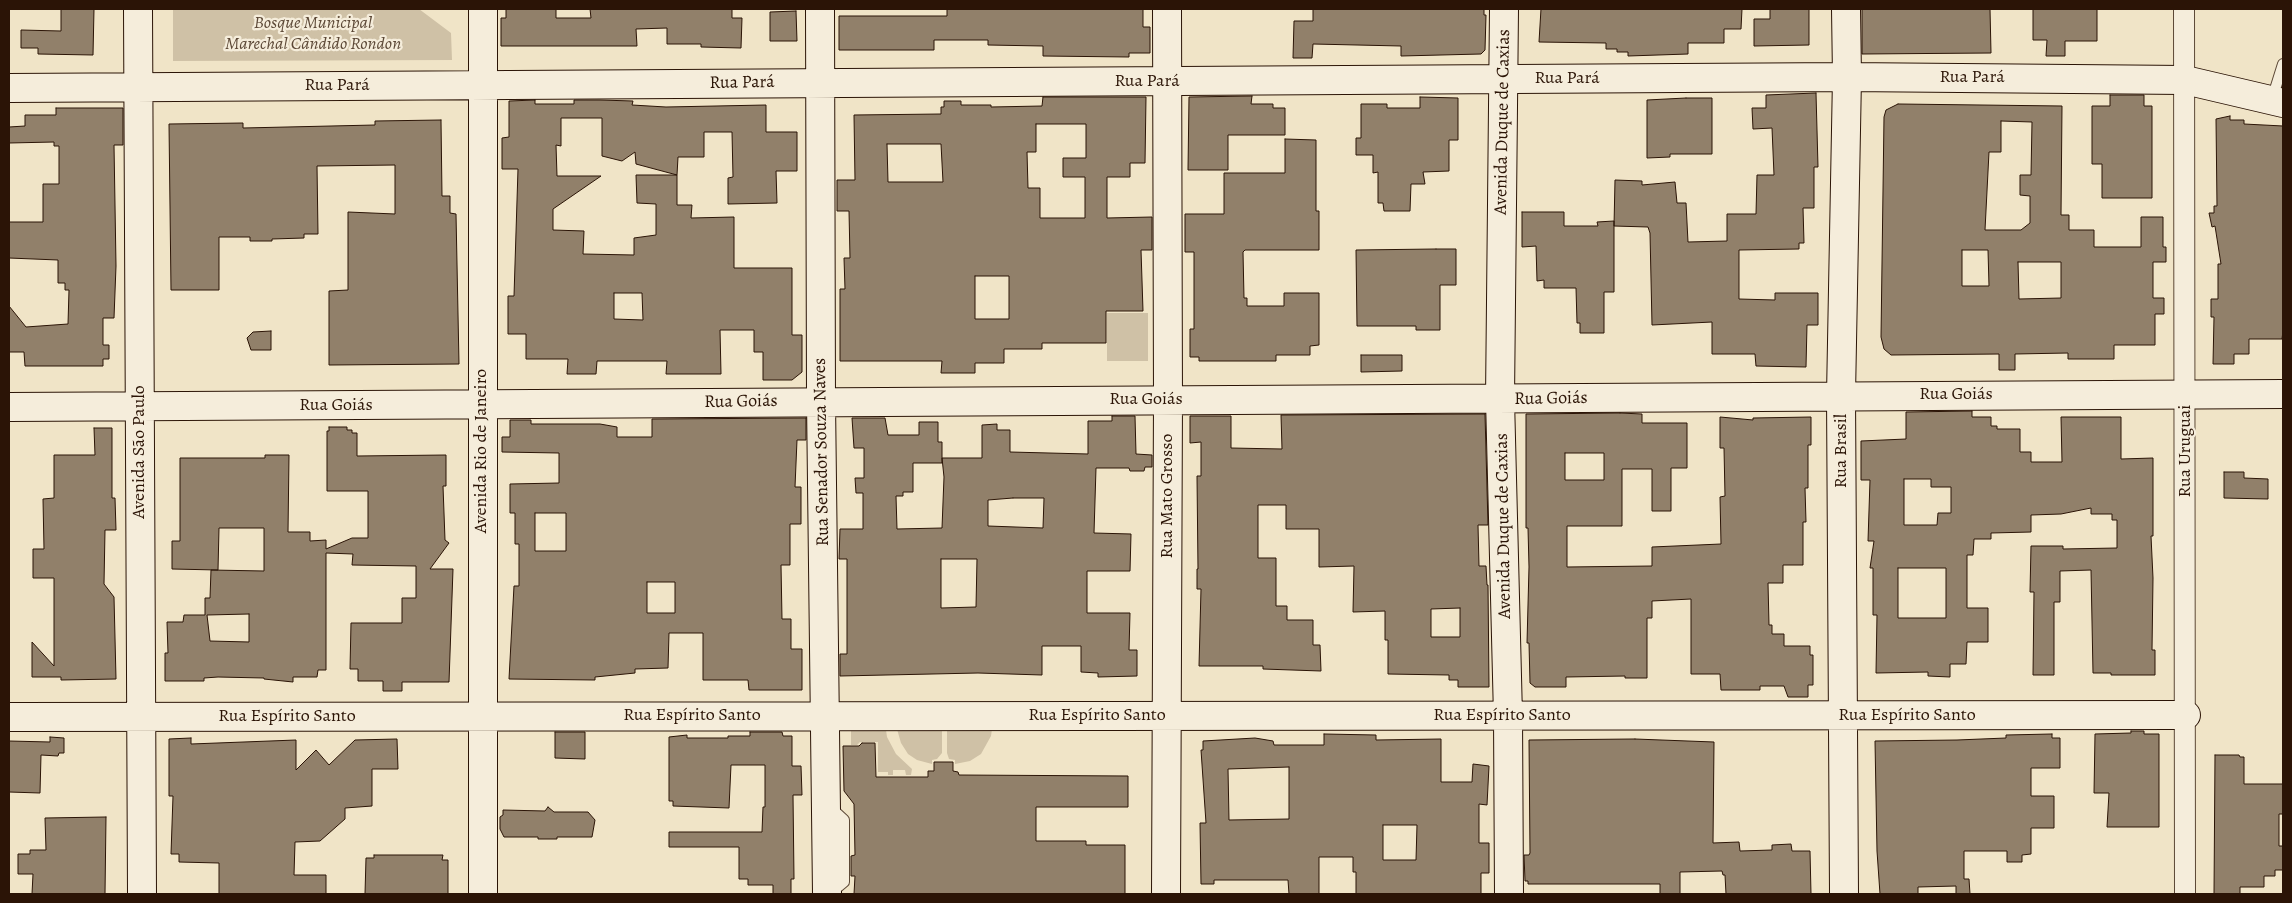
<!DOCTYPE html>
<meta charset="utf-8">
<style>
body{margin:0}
#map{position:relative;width:2292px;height:903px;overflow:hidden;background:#f0e4c7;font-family:Alegreya,serif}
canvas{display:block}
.frame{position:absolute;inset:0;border:10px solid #2b1406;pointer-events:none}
</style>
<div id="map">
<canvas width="2292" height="903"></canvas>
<div class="frame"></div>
</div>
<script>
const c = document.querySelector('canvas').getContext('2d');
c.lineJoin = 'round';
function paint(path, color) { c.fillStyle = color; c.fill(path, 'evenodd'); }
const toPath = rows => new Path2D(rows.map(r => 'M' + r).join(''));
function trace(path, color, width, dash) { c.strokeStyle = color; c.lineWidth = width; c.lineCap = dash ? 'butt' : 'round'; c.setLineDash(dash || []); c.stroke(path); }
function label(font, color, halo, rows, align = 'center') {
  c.font = font + ' Alegreya,serif'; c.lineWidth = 4.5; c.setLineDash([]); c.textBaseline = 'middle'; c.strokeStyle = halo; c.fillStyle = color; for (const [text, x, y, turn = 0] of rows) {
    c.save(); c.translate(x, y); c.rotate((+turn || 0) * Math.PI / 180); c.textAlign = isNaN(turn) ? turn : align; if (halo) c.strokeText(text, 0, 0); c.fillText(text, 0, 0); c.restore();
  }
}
const green = toPath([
 [173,9,419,9,451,33,452,60,173,61],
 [1107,313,1148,313,1148,361,1107,361],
 [851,729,886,730,887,737,896,754,912,769,911,775,906,775,905,770,893,770,893,775,888,775,888,772,878,772,878,742,860,742,857,745,851,745],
 [897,729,942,729,942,753,937,759,932,760,932,764,917,760,908,754,901,743],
 [947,729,992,729,991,736,981,754,970,761,955,764,955,760,949,759,947,753]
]);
const building = toPath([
 [61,9,94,9,93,55,38,54,38,48,21,48,21,30,61,31,61,9],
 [506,9,556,9,556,18,591,18,590,9,732,9,732,18,742,18,741,48,701,47,701,44,667,44,667,28,636,29,637,46,501,46,501,18,506,18,506,9],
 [947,9,1143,9,1143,27,1150,27,1150,53,1129,53,1129,57,1043,56,1043,46,988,45,988,40,934,40,934,50,839,50,839,16,947,16,947,9],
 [1313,9,1484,9,1484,15,1486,15,1485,50,1481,54,1401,56,1401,46,1313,44,1312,58,1293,58,1294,21,1313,21,1313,9],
 [1541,9,1742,9,1741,29,1724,29,1724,43,1688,43,1688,54,1628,56,1628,52,1617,52,1617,49,1606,49,1606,43,1539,42,1541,9],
 [1770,9,1809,9,1809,45,1754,46,1754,19,1770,19,1770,9],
 [1862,9,1990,9,1991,53,1862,54,1862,9],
 [2033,9,2097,9,2097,41,2065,41,2065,56,2046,56,2047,40,2033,40,2033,9],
 [796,11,797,41,770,41,770,12,796,11],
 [1816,93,1818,167,1814,167,1814,208,1803,208,1804,243,1799,243,1799,249,1739,250,1739,299,1775,300,1775,293,1818,293,1818,325,1807,325,1806,367,1756,366,1755,354,1712,354,1712,322,1652,325,1650,233,1648,227,1614,226,1615,180,1642,181,1642,185,1675,182,1677,203,1686,203,1688,242,1727,241,1727,214,1756,214,1757,175,1774,175,1772,128,1753,129,1752,108,1766,108,1766,95,1816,93],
 [2110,95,2144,95,2144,106,2152,106,2152,198,2102,198,2102,164,2092,164,2092,106,2110,106,2110,95],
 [1252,96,1251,104,1273,104,1273,108,1285,108,1285,135,1228,135,1228,170,1188,170,1189,97,1252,96],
 [1043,97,1146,97,1145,163,1130,163,1130,177,1107,177,1107,218,1152,217,1152,250,1141,250,1143,311,1106,311,1106,343,1042,343,1042,349,1004,349,1004,363,975,363,975,373,941,373,942,361,840,361,840,289,845,289,844,258,850,258,849,211,837,211,837,180,855,180,854,115,941,114,941,107,944,107,944,101,961,101,961,105,991,105,991,107,1042,106,1043,97],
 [1036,124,1086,124,1086,158,1063,158,1063,177,1085,177,1085,218,1040,218,1040,188,1028,188,1027,152,1036,152,1036,124],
 [887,144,941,144,943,182,888,182,887,144],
 [975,276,1009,276,1009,319,975,319,975,276],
 [1420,97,1458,98,1458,140,1449,140,1449,171,1423,172,1425,184,1411,184,1410,211,1384,211,1383,203,1378,203,1378,172,1373,173,1373,155,1356,155,1356,138,1361,138,1361,104,1387,104,1387,108,1420,108,1420,97],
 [1686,98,1712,98,1712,154,1670,154,1670,157,1647,158,1647,100,1686,98],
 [535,100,535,104,574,104,574,100,600,100,633,101,632,105,666,107,766,105,766,132,797,132,797,171,776,171,777,203,728,204,728,178,733,177,732,132,704,132,704,157,678,157,677,175,636,164,635,152,622,161,602,156,602,118,561,118,561,146,556,145,557,176,601,176,553,209,553,230,584,231,583,254,634,255,634,238,656,235,656,204,637,203,636,175,677,175,677,205,692,205,691,218,734,217,734,268,792,268,792,335,802,335,802,372,792,380,763,380,763,352,754,352,754,330,720,330,721,374,666,374,667,361,597,361,596,374,567,374,568,359,526,359,526,334,508,334,508,296,514,296,518,169,502,169,502,138,509,137,509,101,535,100],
 [614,293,642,293,643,320,614,319,614,293],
 [1898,104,2062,106,2061,215,2069,215,2069,230,2094,230,2094,247,2141,247,2141,217,2163,217,2163,247,2166,247,2166,262,2153,262,2153,298,2164,298,2164,314,2155,314,2155,345,2114,345,2114,359,2068,359,2068,353,2015,354,2015,370,1999,370,1999,354,1891,355,1884,349,1881,337,1884,117,1886,110,1898,104],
 [2001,121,2032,122,2031,175,2020,175,2020,195,2030,196,2030,223,2021,230,1985,230,1989,152,2001,152,2001,121],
 [1962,250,1988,250,1989,286,1962,286,1962,250],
 [2018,262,2061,262,2061,298,2019,299,2018,262],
 [56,108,123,108,123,145,114,145,116,266,114,318,103,318,103,345,109,345,109,359,103,359,103,366,25,366,24,352,9,352,9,306,26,327,68,324,69,290,65,290,65,283,58,283,58,260,9,258,9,222,43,222,43,184,59,184,59,146,54,146,54,142,9,143,9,127,25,126,25,115,56,115,56,108],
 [2230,116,2230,120,2244,120,2244,124,2283,126,2283,331,2282,339,2249,339,2249,354,2234,354,2234,364,2213,364,2214,317,2211,317,2211,299,2218,299,2218,264,2221,264,2215,226,2212,227,2209,213,2214,213,2214,206,2217,206,2216,119,2230,116],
 [441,120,442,196,450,196,450,213,456,214,459,364,329,365,329,291,348,290,348,212,395,214,395,165,317,166,318,234,304,234,304,238,272,239,272,241,250,241,250,237,219,237,219,290,171,290,169,124,243,123,243,128,375,125,375,121,441,120],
 [1285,139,1316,140,1316,211,1319,211,1319,250,1245,250,1243,252,1244,298,1247,298,1247,306,1284,306,1284,293,1319,293,1319,345,1310,346,1310,355,1276,355,1276,361,1199,361,1199,357,1190,357,1190,329,1194,329,1194,252,1185,252,1185,214,1224,214,1224,173,1285,173,1285,139],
 [1522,212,1564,212,1564,226,1598,226,1597,222,1614,221,1614,292,1604,292,1604,333,1580,333,1580,323,1577,323,1576,288,1544,288,1544,280,1537,281,1536,246,1522,247,1522,212],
 [1436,249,1456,249,1456,285,1440,285,1440,330,1416,330,1416,326,1357,326,1356,250,1436,249],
 [271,331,271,350,251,350,247,338,253,332,271,331],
 [1361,355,1402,355,1402,371,1361,372,1361,355],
 [1972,411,1972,417,1991,417,1991,426,1997,426,1997,429,2020,429,2020,452,2031,452,2031,462,2062,462,2061,417,2121,417,2121,459,2153,458,2153,536,2151,536,2153,578,2152,650,2155,650,2155,675,2111,675,2111,673,2093,673,2091,570,2060,571,2060,602,2054,602,2054,675,2033,675,2034,592,2030,592,2031,546,2063,546,2063,549,2117,548,2117,520,2112,520,2112,514,2091,514,2091,508,2061,514,2031,515,2031,532,1991,533,1991,539,1974,539,1973,555,1967,555,1967,608,1988,608,1988,642,1967,642,1966,664,1950,664,1950,677,1928,676,1928,672,1876,673,1877,615,1873,615,1873,568,1870,568,1874,541,1868,541,1870,480,1861,480,1861,441,1906,439,1906,412,1972,411],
 [1904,479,1931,479,1931,487,1951,487,1951,513,1938,513,1937,525,1904,525,1904,479],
 [1898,568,1946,568,1946,618,1898,618,1898,568],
 [1620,413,1642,414,1642,423,1687,423,1687,468,1671,468,1671,511,1652,511,1652,469,1622,469,1622,526,1567,526,1567,567,1652,566,1652,547,1721,544,1720,497,1725,496,1724,448,1720,448,1720,417,1753,420,1753,418,1811,417,1811,445,1808,445,1808,488,1805,488,1806,522,1803,522,1803,565,1783,565,1783,583,1768,583,1769,625,1772,625,1772,634,1784,634,1784,646,1810,646,1810,655,1813,655,1813,685,1808,685,1808,697,1788,697,1784,686,1760,686,1760,690,1721,690,1720,674,1691,674,1691,599,1652,601,1652,618,1647,618,1647,678,1625,678,1625,676,1566,677,1566,687,1535,687,1530,683,1529,643,1527,643,1529,567,1528,528,1526,528,1526,414,1620,413],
 [1565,453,1604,453,1604,480,1565,480,1565,453],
 [1485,414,1488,525,1478,525,1479,566,1486,566,1487,585,1488,585,1489,687,1458,687,1458,680,1449,680,1449,675,1388,674,1388,640,1385,640,1385,611,1353,612,1354,566,1319,567,1319,529,1286,529,1286,505,1258,505,1258,558,1276,558,1276,606,1287,606,1287,620,1313,620,1313,645,1320,645,1321,671,1263,669,1263,666,1199,666,1201,589,1197,589,1197,569,1198,569,1197,476,1201,476,1201,442,1190,443,1190,416,1231,416,1231,448,1282,449,1281,415,1485,414],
 [1460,608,1460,637,1431,637,1431,609,1460,608],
 [1112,416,1135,416,1136,454,1152,455,1152,467,1145,467,1144,471,1130,471,1129,468,1096,468,1094,533,1131,534,1130,571,1087,571,1087,613,1130,613,1129,650,1137,650,1137,676,1098,677,1098,673,1081,672,1081,646,1042,646,1042,675,978,673,840,676,840,654,847,654,847,559,839,559,840,529,863,529,863,493,856,493,855,478,864,478,864,448,854,448,852,418,885,418,888,435,919,435,919,422,938,422,938,442,942,442,942,463,913,463,913,492,903,492,903,496,896,496,897,529,942,528,944,477,942,458,982,458,982,425,997,424,997,430,1010,430,1010,452,1088,454,1088,421,1112,421,1112,416],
 [1013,498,1044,498,1043,528,988,526,988,500,1013,498],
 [941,559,977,559,976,607,941,608,941,559],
 [806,418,806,440,797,440,795,487,801,487,801,524,790,524,790,565,781,565,782,619,791,619,791,649,802,649,802,690,749,690,748,680,703,680,703,633,669,633,668,668,635,669,635,673,595,677,595,680,509,679,514,586,519,586,519,544,515,544,515,513,510,513,510,484,559,483,559,453,502,452,502,437,510,437,510,420,531,420,531,424,600,424,617,427,617,437,652,437,652,419,806,418],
 [535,513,566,513,566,551,535,551,535,513],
 [647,582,675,582,675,613,647,613,647,582],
 [329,427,347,427,347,430,352,430,352,433,357,433,357,456,446,455,446,486,443,486,445,540,449,543,430,569,453,569,449,682,402,682,402,691,383,691,383,681,358,681,358,669,350,669,351,623,402,623,402,598,416,598,416,566,352,565,353,554,326,553,326,670,318,670,317,677,293,677,293,682,264,679,264,678,218,677,204,678,204,681,165,681,165,653,168,653,167,622,183,622,184,615,205,615,205,598,210,598,211,570,264,571,264,528,219,528,218,570,172,569,172,541,180,541,180,458,265,458,265,455,289,455,288,532,310,532,310,541,326,540,326,549,352,538,368,538,368,491,327,491,327,431,329,431,329,427],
 [249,614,249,642,210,641,207,615,249,614],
 [94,428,112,428,112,498,115,498,116,530,105,530,104,584,114,597,116,679,61,680,61,677,32,677,32,642,54,666,54,578,33,578,33,549,44,549,43,499,54,498,54,455,95,455,94,428],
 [2224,472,2244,472,2244,478,2268,479,2268,499,2224,498,2224,472],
 [2131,731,2144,731,2144,734,2159,734,2159,827,2107,827,2109,793,2094,793,2095,734,2131,733,2131,731],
 [555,732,585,732,585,759,555,758,555,732],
 [750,732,782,732,783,736,792,736,792,766,801,766,802,795,793,795,794,879,791,879,791,894,773,894,773,885,748,885,748,879,739,879,739,847,669,847,669,832,762,832,763,807,765,807,765,765,731,765,729,808,673,806,673,801,669,801,669,737,687,735,687,738,728,738,728,736,750,736,750,732],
 [1324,734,1376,735,1376,740,1441,739,1441,782,1472,782,1473,764,1489,766,1487,805,1479,804,1479,843,1489,843,1489,873,1481,873,1481,894,1356,894,1356,872,1353,872,1353,857,1319,857,1319,894,1289,894,1288,880,1214,880,1214,884,1201,884,1200,823,1206,823,1201,750,1203,750,1203,741,1255,738,1273,741,1274,745,1324,745,1324,734],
 [1289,767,1289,819,1229,820,1228,769,1289,767],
 [1383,825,1417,825,1416,860,1383,860,1383,825],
 [2052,734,2052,738,2060,738,2060,768,2031,768,2031,796,2054,796,2054,828,2031,828,2031,854,2022,855,2022,862,2007,862,2007,851,1964,851,1964,879,1969,879,1970,894,1956,894,1956,886,1918,887,1918,894,1880,894,1877,851,1875,741,1957,740,2006,738,2006,735,2052,734],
 [50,737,64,738,64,753,59,753,58,756,41,755,40,793,9,792,9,741,50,742,50,737],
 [191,738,191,744,296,740,296,770,316,750,329,765,355,740,397,739,398,769,372,769,372,806,345,808,345,819,320,841,295,842,294,875,326,875,326,894,219,894,219,863,179,862,179,854,171,854,173,796,169,796,169,739,191,738],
 [1635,739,1714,742,1713,843,1739,842,1740,851,1772,850,1772,845,1791,844,1792,851,1810,851,1811,894,1726,894,1725,875,1723,875,1722,871,1680,872,1680,894,1660,894,1660,884,1528,884,1528,881,1525,881,1524,855,1529,855,1530,853,1529,740,1635,739],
 [862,743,875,743,876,777,928,777,928,771,934,771,934,762,953,762,953,771,958,772,959,775,1128,776,1128,807,1036,807,1036,841,1086,841,1086,845,1125,845,1125,894,854,894,855,876,851,876,851,856,855,855,854,804,844,791,843,746,859,746,862,743],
 [2215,755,2239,755,2240,757,2244,757,2244,784,2283,784,2283,814,2279,814,2279,846,2283,846,2283,870,2275,870,2275,876,2264,876,2264,887,2240,887,2240,894,2214,894,2215,755],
 [548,807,554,812,588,812,595,820,592,837,557,837,557,839,538,839,538,837,504,837,500,829,500,817,503,815,503,810,545,811,548,807],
 [106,817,105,894,32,894,33,874,18,874,18,854,30,854,30,850,46,850,45,818,106,817],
 [374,855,443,855,442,860,448,860,448,894,365,894,366,858,374,858,374,855]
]);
const lane = toPath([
 [2272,99,2283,64],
 [831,808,844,820,844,882,832,892]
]);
const street = toPath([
 [2184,9,2185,894]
]);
const secondary = toPath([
 [138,9,142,894],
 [820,9,821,401,827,894],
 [1504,9,1500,399,1508,716,1509,894],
 [9,88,1847,77,2185,80,2283,103],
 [9,407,2283,394],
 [9,717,2186,715],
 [483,894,483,9],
 [1166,894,1168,400,1167,9],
 [1844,894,1841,395,1847,77,1846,9]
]);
const parkNames = [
 ["Bosque Municipal",313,24],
 ["Marechal Cândido Rondon",313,45]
];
const streetNames = [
 ["Rua Pará",1972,78],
 ["Rua Pará",1567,79],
 ["Rua Pará",1147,82],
 ["Rua Pará",742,83,-1],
 ["Rua Pará",337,86],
 ["Avenida Duque de Caxias",1503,122,-89],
 ["Rua Goiás",1956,395],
 ["Rua Goiás",1551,399,-1],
 ["Rua Goiás",1146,400],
 ["Rua Goiás",741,402,-1],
 ["Rua Goiás",336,406],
 ["Avenida Rio de Janeiro",482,451,-90],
 ["Rua Brasil",1842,451,-90],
 ["Rua Uruguai",2186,451,-90],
 ["Avenida São Paulo",140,452,-90],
 ["Rua Senador Souza Naves",822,452,-91],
 ["Rua Mato Grosso",1168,496,-90],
 ["Avenida Duque de Caxias",1504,526,-91],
 ["Rua Espírito Santo",692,716],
 ["Rua Espírito Santo",1097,716],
 ["Rua Espírito Santo",1502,716],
 ["Rua Espírito Santo",1907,716],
 ["Rua Espírito Santo",287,717]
];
paint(green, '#cfc1a6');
paint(building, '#91806a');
trace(building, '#2b1406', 1);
trace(lane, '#5c4836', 12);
trace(street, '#5c4836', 22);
trace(secondary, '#2b1406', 30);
trace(lane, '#f5eddb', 10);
trace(street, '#f5eddb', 20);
trace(secondary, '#f5eddb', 28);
label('italic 18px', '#5c4836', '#f5eddb', parkNames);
label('18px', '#2b1406', '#f5eddb', streetNames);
</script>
